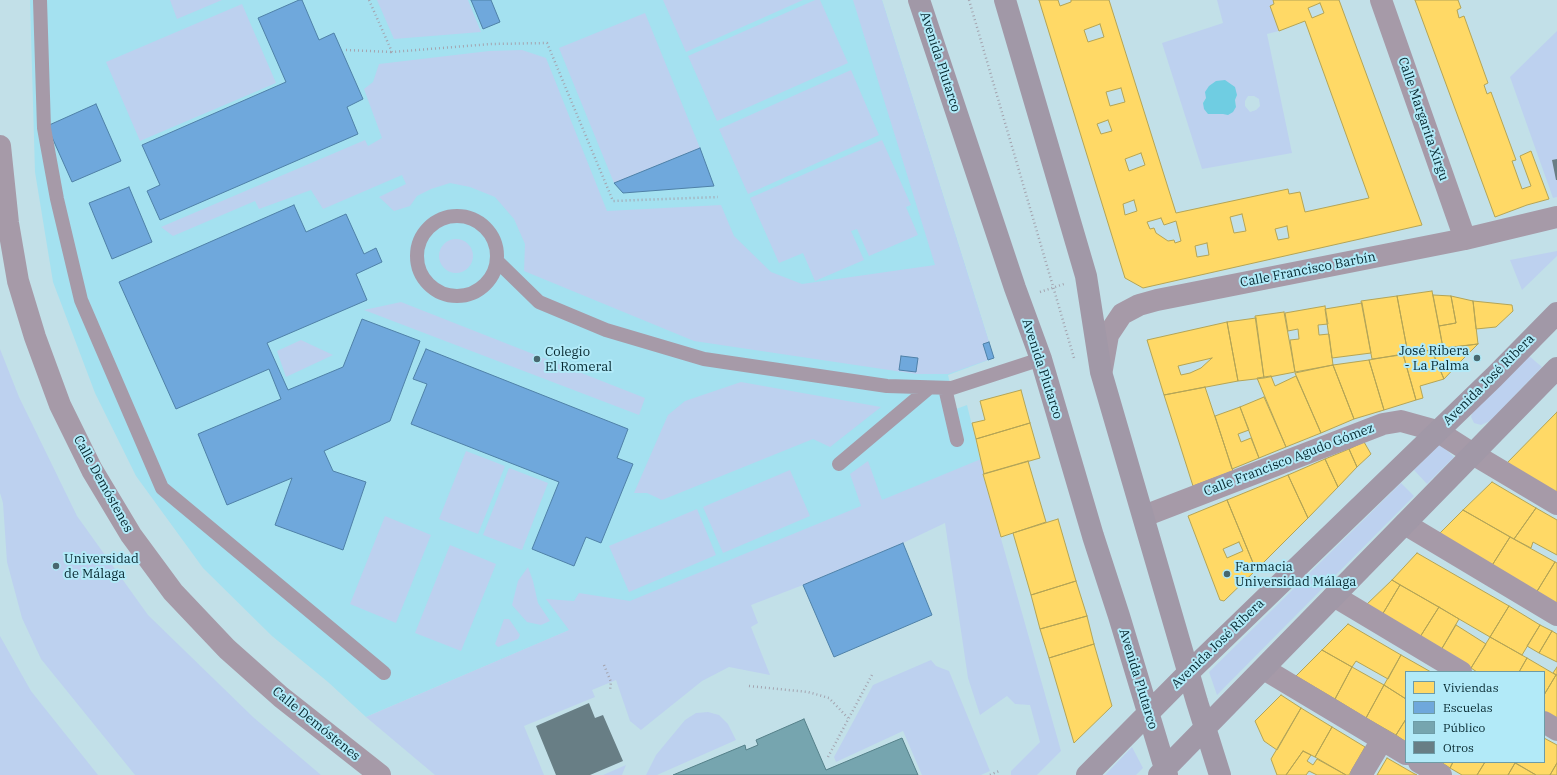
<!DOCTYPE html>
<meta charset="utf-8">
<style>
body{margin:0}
#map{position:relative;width:1557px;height:775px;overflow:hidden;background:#c2e0e8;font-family:"IBM Plex Serif",serif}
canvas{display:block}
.legend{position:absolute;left:1405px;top:671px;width:140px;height:92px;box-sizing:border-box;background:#b2eaf8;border:1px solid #6d9ca7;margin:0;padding:5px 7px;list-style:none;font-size:12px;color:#05272e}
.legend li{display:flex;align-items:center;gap:8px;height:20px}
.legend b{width:20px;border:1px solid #6d9ca7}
</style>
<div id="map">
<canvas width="1557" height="775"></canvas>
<ul class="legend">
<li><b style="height:11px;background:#ffd966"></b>Viviendas</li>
<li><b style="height:11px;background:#6fa8dc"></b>Escuelas</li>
<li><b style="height:11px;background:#76a5af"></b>Público</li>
<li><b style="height:11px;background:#687e85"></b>Otros</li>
</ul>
</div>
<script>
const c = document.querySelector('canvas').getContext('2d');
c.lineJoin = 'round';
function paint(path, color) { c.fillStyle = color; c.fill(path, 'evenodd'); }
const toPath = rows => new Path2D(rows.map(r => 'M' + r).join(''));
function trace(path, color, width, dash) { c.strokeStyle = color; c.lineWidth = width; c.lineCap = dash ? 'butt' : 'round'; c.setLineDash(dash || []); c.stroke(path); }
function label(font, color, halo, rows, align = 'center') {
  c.font = font + ' "IBM Plex Serif",serif'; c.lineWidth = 4; c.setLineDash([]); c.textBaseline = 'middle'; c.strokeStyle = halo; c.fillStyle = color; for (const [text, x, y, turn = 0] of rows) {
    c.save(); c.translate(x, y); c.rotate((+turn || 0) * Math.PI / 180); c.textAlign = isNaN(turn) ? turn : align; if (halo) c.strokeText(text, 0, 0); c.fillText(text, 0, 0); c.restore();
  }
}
const built = toPath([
 [30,0,882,0,994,358,948,375,956,409,967,405,984,474,619,609,366,717,328,682,272,636,203,568,136,476,95,393,53,282,35,172]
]);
const green = toPath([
 [170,0,222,0,177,19],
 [377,0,468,0,481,32,394,39],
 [663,0,803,0,686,52],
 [815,0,820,0,848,63,717,121,688,56],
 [853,0,882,0,989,342,983,344,988,360,948,374,916,374,694,341,524,271,525,244,514,219,495,197,470,187,450,183,431,189,417,196,410,206,394,211,379,197,406,184,402,175,323,209,311,190,259,209,255,201,173,236,161,227,365,140,368,146,382,138,364,89,373,82,379,64,489,51,522,50,546,58,607,211,721,205,734,236,771,272,802,284,935,265],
 [1217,0,1273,0,1279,31,1267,34,1292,153,1202,169,1162,43,1223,23],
 [1237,95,1235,100,1236,107,1223,114,1215,114,1203,103,1206,98],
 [1248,96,1254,96,1259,99,1260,106,1256,110,1250,112,1245,106,1245,101],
 [242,4,276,83,140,141,106,62],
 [645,13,700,148,614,183,559,48],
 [1557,31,1557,197,1553,198,1510,77],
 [851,70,879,135,748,194,719,129],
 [882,140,911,205,906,207,918,235,869,256,857,229,851,231,864,260,815,281,803,253,779,263,750,198],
 '439 256a17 17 0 1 1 34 0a17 17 0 1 1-34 0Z',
 [1557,251,1557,256,1522,290,1510,260],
 [401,302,645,398,639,415,364,310],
 [301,340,333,355,286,377,277,351],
 [0,349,19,397,77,516,148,615,253,717,321,775,135,775,41,659,22,618,7,562,3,503,0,493],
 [1528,355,1542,367,1490,421,1481,425,1474,423,1471,417,1474,408],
 [741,382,881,407,830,447,813,439,662,500,647,493,634,493,668,415,685,401],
 [1440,444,1454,457,1427,484,1414,470],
 [466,451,505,466,478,534,439,519],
 [981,459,984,474,983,475,1061,751,1037,775,1011,775,1011,771,1040,742,1030,705,1015,704,1007,696,980,715,968,678,945,523,903,543,803,585,751,605,758,623,751,627,770,675,729,667,702,681,641,730,630,721,616,680,592,690,595,697,524,726,544,775,435,775,366,717,569,630,546,599,574,601,579,593,630,601,861,506,850,474,868,461,882,500],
 [509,468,548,483,522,550,483,535],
 [790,470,810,516,723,553,703,507],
 [1401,483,1414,496,1217,695,1209,672],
 [697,509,716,555,629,592,609,546],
 [385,516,431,535,396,623,350,604],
 [450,545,496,564,461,651,415,633],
 [528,567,533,581,538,603,550,621,541,625,527,622,512,605,518,581],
 [504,619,509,619,520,635,518,639,498,647,495,644],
 [0,636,31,691,98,775,0,775],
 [931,660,936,666,949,671,990,771,981,775,922,775,903,731,836,762,834,757,873,685],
 [708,712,719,715,728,724,736,740,657,775,646,775,656,755,685,720,696,713],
 [1132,747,1143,768,1136,775,1105,775],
 [626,765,622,775,603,775]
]);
const water = toPath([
 [1225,80,1235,87,1237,95,1235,100,1236,107,1233,112,1228,115,1223,114,1208,114,1204,109,1203,103,1206,98,1205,92,1209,86,1216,81]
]);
const homes = toPath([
 [1039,0,1058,0,1060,6,1071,2,1071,0,1109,0,1176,213,1288,189,1289,194,1300,192,1305,212,1369,198,1305,21,1279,31,1270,6,1274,4,1273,0,1339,0,1422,225,1143,288,1125,278,1039,0],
 [1320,3,1324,13,1312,18,1308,8,1320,3],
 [1100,24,1104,37,1088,42,1084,30,1100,24],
 [1121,88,1125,102,1110,106,1106,92,1121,88],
 [1108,120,1112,131,1101,134,1097,124,1108,120],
 [1141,153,1145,165,1129,171,1125,159,1141,153],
 [1134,200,1137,211,1125,215,1123,204,1134,200],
 [1242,214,1246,231,1234,233,1230,217,1242,214],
 [1161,218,1164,225,1176,221,1181,241,1175,243,1174,240,1168,241,1156,233,1154,228,1150,229,1147,222,1161,218],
 [1287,226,1289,238,1278,240,1275,229,1287,226],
 [1207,243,1209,255,1197,257,1195,246,1207,243],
 [1415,0,1458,0,1461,8,1457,10,1459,18,1464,16,1488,83,1484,85,1487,94,1491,92,1516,160,1512,161,1522,189,1531,186,1520,156,1531,151,1549,199,1527,205,1495,217,1415,0],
 [1432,291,1443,348,1408,354,1397,296,1432,291],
 [1433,295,1451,296,1456,323,1439,326,1433,295],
 [1397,296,1408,354,1372,359,1361,301,1397,296],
 [1451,296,1473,301,1478,344,1443,348,1439,326,1456,323,1451,296],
 [1473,301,1512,305,1513,311,1496,327,1476,329,1473,301],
 [1362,303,1371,353,1332,358,1325,309,1362,303],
 [1325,306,1328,324,1318,325,1319,335,1329,334,1333,365,1295,372,1290,340,1299,339,1298,329,1288,331,1285,313,1325,306],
 [1284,312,1295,372,1264,378,1255,316,1284,312],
 [1256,318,1264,378,1238,381,1227,322,1256,318],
 [1227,322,1238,381,1164,395,1147,340,1227,322],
 [1212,358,1201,368,1190,373,1181,375,1178,366,1212,358],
 [1478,344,1462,360,1444,379,1432,350,1478,344],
 [1431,350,1444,379,1420,386,1423,398,1416,400,1403,354,1431,350],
 [1403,354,1416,400,1384,410,1369,360,1403,354],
 [1369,360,1384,410,1354,419,1333,365,1369,360],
 [1333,365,1354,419,1321,433,1295,373,1333,365],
 [1271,376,1275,386,1296,376,1321,433,1286,447,1257,378,1271,376],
 [1205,387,1233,471,1193,486,1164,395,1205,387],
 [1021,390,1030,423,976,439,972,423,985,420,980,401,1021,390],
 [1264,397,1286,447,1259,458,1240,407,1264,397],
 [1240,407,1249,430,1238,434,1241,442,1251,438,1259,458,1232,469,1215,416,1240,407],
 [1557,412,1557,496,1505,465,1557,412],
 [1030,423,1040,458,984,474,976,439,1030,423],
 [1364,442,1371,454,1357,467,1349,449,1364,442],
 [1349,449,1357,467,1338,487,1325,459,1349,449],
 [1325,459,1338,487,1308,518,1288,475,1325,459],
 [1028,461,1046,522,1001,537,983,474,1028,461],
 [1288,475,1308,518,1256,570,1227,500,1288,475],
 [1492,482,1536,508,1514,539,1463,510,1492,482],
 [1227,500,1256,570,1224,601,1220,600,1188,516,1227,500],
 [1239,542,1243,551,1227,558,1223,549,1239,542],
 [1536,508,1557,520,1557,555,1533,542,1531,548,1514,539,1536,508],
 [1463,510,1510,537,1491,567,1437,536,1463,510],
 [1058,519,1076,581,1031,595,1013,533,1058,519],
 [1510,537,1555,562,1536,593,1491,567,1510,537],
 [1417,553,1509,606,1490,637,1392,580,1417,553],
 [1555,562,1557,563,1557,606,1536,593,1555,562],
 [1392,580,1400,585,1382,615,1366,605,1392,580],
 [1076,581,1087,616,1040,629,1031,595,1076,581],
 [1400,585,1439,607,1420,637,1382,615,1400,585],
 [1509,606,1540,625,1522,655,1490,637,1509,606],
 [1439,607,1459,619,1441,650,1420,637,1439,607],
 [1087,616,1094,644,1049,658,1040,629,1087,616],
 [1348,624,1401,655,1388,679,1356,661,1352,667,1322,650,1348,624],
 [1456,625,1486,644,1471,668,1441,650,1456,625],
 [1540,625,1552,631,1539,653,1527,646,1540,625],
 [1552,631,1557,634,1557,662,1539,653,1552,631],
 [1490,637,1527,658,1519,672,1477,672,1471,668,1490,637],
 [1094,644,1112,706,1074,743,1049,658,1094,644],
 [1322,650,1352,667,1335,699,1296,676,1322,650],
 [1401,655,1431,672,1406,672,1406,699,1384,685,1401,655],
 [1527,658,1556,675,1544,695,1544,672,1519,672,1527,658],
 [1352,667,1384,685,1366,718,1335,699,1352,667],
 [1557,667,1557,675,1553,673,1557,667],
 [1556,675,1557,675,1557,720,1544,712,1544,695,1556,675],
 [1384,685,1406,699,1406,719,1396,735,1366,718,1384,685],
 [1281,695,1301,708,1277,750,1264,741,1255,721,1281,695],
 [1301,708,1332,727,1315,757,1303,751,1286,775,1277,775,1271,759,1301,708],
 [1406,719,1406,742,1396,735,1406,719],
 [1332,727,1365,747,1349,775,1346,775,1315,757,1332,727],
 [1544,738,1557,745,1557,763,1550,775,1536,775,1514,762,1544,762,1544,738],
 [1303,751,1311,755,1307,761,1313,765,1317,759,1346,775,1317,775,1309,771,1306,775,1286,775,1303,751],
 [1387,758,1413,773,1417,775,1377,775,1387,758],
 [1441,762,1453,762,1450,768,1441,762],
 [1453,762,1485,762,1477,775,1462,775,1450,768,1453,762],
 [1485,762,1514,762,1515,763,1508,775,1477,775,1485,762],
 [1515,763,1536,775,1508,775,1515,763],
 [1557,763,1557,775,1550,775,1557,763]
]);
const schools = toPath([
 [299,0,302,0,319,40,334,33,363,99,347,107,358,134,160,220,147,191,160,185,142,145,286,82,258,18,299,0],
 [471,0,491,0,500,22,483,29,471,0],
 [96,104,121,161,72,182,47,126,96,104],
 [700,148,714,186,623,193,614,183,700,148],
 [129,187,152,242,112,259,89,203,129,187],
 [294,205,306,232,346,214,364,254,376,248,382,262,356,274,367,300,267,343,288,390,343,367,362,319,420,341,390,421,324,451,333,471,366,482,343,550,275,525,292,478,227,505,198,434,281,399,269,369,176,409,119,282,294,205],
 [989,342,994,358,988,360,983,344,989,342],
 [426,349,628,429,617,458,633,464,601,543,586,537,574,566,532,549,559,482,411,424,427,384,413,379,426,349],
 [901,356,918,358,916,372,899,370,901,356],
 [903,543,932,615,834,657,803,585,903,543]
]);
const public = toPath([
 [804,719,826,770,902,738,918,775,673,775,745,745,746,750,758,745,756,740,804,719]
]);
const building = toPath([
 [1557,159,1557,180,1556,180,1552,160],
 [589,703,595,718,603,715,623,761,590,775,556,775,536,726]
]);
const path = toPath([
 [369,0,392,52,491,44,547,43,613,201,718,197],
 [969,0,1074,358],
 [346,50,392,52],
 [1040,292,1064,284],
 [604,665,611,682,610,690],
 [749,686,808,692,829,698,848,718],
 [828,757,873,673],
 [990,775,999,771]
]);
const lane = toPath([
 [40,0,44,128,57,199,81,300,162,488,384,673],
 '417 256a40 40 0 1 1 80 0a40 40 0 1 1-80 0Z',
 [497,261,539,302,606,330,704,359,887,386,952,388,1041,359],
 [945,388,957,440],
 [839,464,929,388]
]);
const street = toPath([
 [1381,0,1465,239],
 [0,146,8,223,18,281,35,337,60,405,92,470,131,535,173,592,227,649,281,697,380,775],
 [1102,369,1108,335,1122,314,1139,305,1157,300,1465,239,1557,217],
 [1144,516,1383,424,1401,421,1437,431,1473,454,1557,504],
 [1405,524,1557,615],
 [1334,596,1461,672],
 [1264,669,1406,754],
 [1544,722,1557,730],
 [1419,762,1441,775],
 [1361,775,1382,740]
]);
const secondary = toPath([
 [919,0,1015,288,1041,359,1093,536,1119,616,1167,775],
 [1005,0,1086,276,1101,372,1197,702,1220,775],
 [1087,775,1188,673,1494,377,1557,313],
 [1159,775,1557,368]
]);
const markers = [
 [1477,358,4,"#47686f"],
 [537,359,4,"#47686f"],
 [56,566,4,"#47686f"],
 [1227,574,4,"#47686f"]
];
const streetNames = [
 ["Avenida Plutarco",940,62,72],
 ["Calle Margarita Xirgu",1423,119,71],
 ["Calle Francisco Barbín",1308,270,-11],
 ["Avenida Plutarco",1042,369,72],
 ["Avenida José Ribera",1489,380,-45],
 ["Calle Francisco Agudo Gómez",1289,460,-21],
 ["Calle Demóstenes",103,484,61],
 ["Avenida José Ribera",1218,644,-44],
 ["Avenida Plutarco",1138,679,73],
 ["Calle Demóstenes",316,724,39]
];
const poiNames = [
 ["José Ribera",1469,351,"right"],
 ["- La Palma",1469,366,"right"],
 ["Colegio",545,352],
 ["El Romeral",545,367],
 ["Universidad",64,559],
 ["de Málaga",64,574],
 ["Farmacia",1235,567],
 ["Universidad Málaga",1235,582]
];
paint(built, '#a4e1f0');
paint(green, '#bdd1ef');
paint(water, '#6fcde2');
paint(homes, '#ffd966');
trace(homes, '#b4a455', 1);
paint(schools, '#6fa8dc');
trace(schools, '#4f81a8', 1);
paint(public, '#76a5af');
trace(public, '#547f88', 1);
paint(building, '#687e85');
trace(path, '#a4a4af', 2.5, [1, 3]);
trace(lane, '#a69aa8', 14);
trace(street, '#a69aa8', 22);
trace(secondary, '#a198a7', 22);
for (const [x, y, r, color] of markers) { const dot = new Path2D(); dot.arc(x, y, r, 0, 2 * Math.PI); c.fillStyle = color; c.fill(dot); trace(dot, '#b2eaf8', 1.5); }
label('13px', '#05272e', '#b2eaf8', streetNames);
label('13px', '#05272e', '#b2eaf8', poiNames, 'left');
</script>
